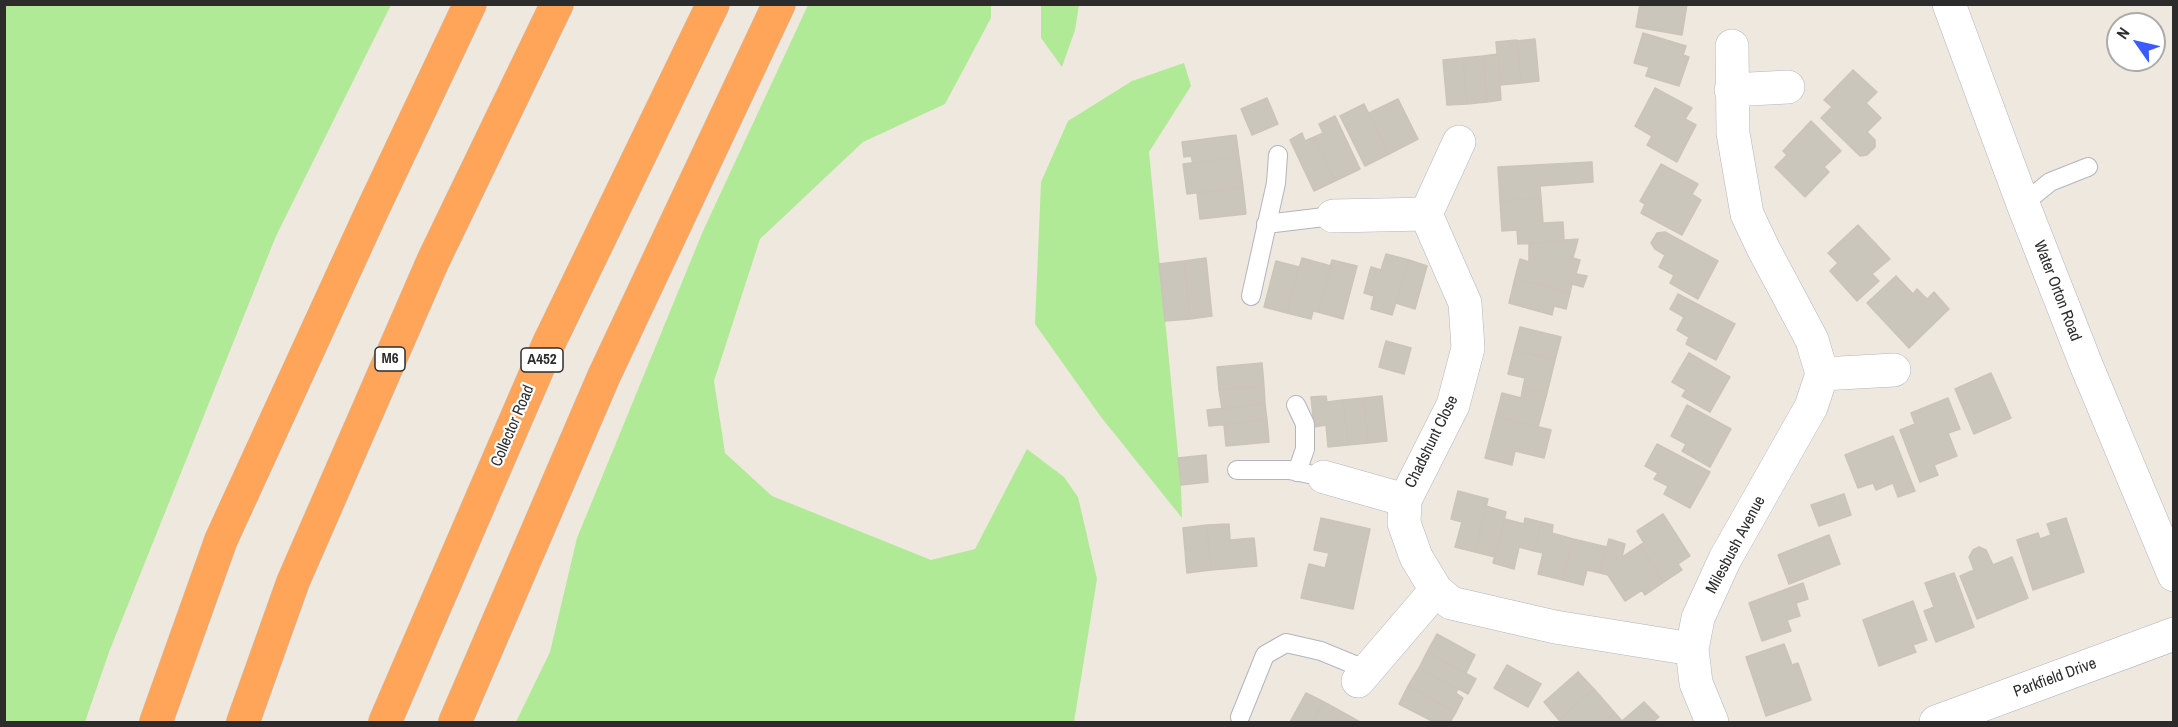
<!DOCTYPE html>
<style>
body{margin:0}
#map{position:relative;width:2178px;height:727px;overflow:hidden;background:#efe8de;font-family:"Archivo Narrow",sans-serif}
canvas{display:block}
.frame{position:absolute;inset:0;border:6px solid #2c2c2c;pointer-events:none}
.north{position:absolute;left:2106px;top:12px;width:60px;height:60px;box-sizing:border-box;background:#fff;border:2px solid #ababab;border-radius:50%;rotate:304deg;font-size:16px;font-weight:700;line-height:24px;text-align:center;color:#2c2c2c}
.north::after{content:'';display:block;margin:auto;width:21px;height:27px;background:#3b5aff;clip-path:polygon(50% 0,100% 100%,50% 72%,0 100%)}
</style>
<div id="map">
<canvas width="2178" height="727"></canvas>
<div class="frame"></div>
<div class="north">N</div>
</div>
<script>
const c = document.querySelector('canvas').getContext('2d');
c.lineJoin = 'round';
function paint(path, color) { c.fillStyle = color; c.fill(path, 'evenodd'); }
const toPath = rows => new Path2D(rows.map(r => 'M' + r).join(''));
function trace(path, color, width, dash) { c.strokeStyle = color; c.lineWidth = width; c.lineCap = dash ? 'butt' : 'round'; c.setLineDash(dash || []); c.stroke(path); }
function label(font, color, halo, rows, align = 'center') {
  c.font = font + ' "Archivo Narrow",sans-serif'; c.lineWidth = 4.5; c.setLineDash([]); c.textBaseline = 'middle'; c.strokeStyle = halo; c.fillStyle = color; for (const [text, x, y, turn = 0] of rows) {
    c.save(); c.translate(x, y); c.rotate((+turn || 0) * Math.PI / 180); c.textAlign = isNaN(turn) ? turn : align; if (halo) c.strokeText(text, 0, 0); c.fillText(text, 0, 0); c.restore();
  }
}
const green = toPath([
 [4,5,391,5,276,236,109,652,85,722,5,722],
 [808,5,991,5,991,18,945,104,863,142,760,239,714,381,725,453,772,496,931,560,975,549,1027,449,1064,477,1078,497,1097,579,1074,722,516,722,550,652,577,538,703,231],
 [1041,5,1079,5,1075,30,1062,67,1041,38],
 [1184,63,1191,86,1149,152,1181,485,1182,518,1101,417,1035,324,1041,182,1068,121,1132,81]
]);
const building = toPath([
 [1640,4,1687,4,1682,35,1636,27,1640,4],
 [1643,33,1686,46,1683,55,1689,57,1679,86,1646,76,1649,67,1634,63,1643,33],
 [1535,39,1539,81,1521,83,1517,41,1535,39],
 [1517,40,1521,83,1500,85,1496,42,1517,40],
 [1498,54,1501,100,1487,102,1483,56,1498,54],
 [1483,56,1487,102,1467,104,1463,58,1483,56],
 [1463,58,1467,104,1447,105,1443,60,1463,58],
 [1853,70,1877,92,1866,103,1881,118,1867,132,1875,140,1875,147,1867,155,1860,156,1821,118,1832,107,1824,100,1853,70],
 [1655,88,1692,108,1685,119,1696,125,1677,162,1647,145,1652,136,1635,126,1655,88],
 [1267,98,1278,124,1252,135,1241,109,1267,98],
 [1398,99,1418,139,1389,154,1369,113,1398,99],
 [1364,104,1389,154,1365,166,1340,116,1364,104],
 [1335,116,1360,169,1335,181,1314,137,1323,133,1319,124,1335,116],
 [1811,121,1841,151,1824,167,1829,172,1805,197,1775,167,1787,155,1783,151,1811,121],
 [1302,133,1305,141,1314,137,1335,181,1314,191,1290,140,1302,133],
 [1236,135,1239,157,1193,163,1191,156,1184,157,1182,142,1236,135],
 [1239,157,1243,187,1187,194,1183,164,1239,157],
 [1592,162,1593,182,1540,186,1541,198,1500,201,1498,167,1592,162],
 [1661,164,1698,184,1692,194,1701,200,1682,235,1641,213,1645,204,1640,201,1661,164],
 [1243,187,1246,214,1200,219,1197,193,1243,187],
 [1541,198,1543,223,1563,222,1564,241,1518,244,1517,230,1502,231,1500,201,1541,198],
 [1858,225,1890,259,1872,274,1879,281,1857,301,1830,271,1838,263,1828,253,1858,225],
 [1665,232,1718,261,1698,299,1670,283,1674,275,1659,267,1665,255,1655,249,1651,243,1657,233,1665,232],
 [1578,239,1573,258,1580,260,1576,274,1587,276,1583,287,1572,284,1570,293,1515,278,1520,259,1529,262,1529,243,1578,239],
 [1386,254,1409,260,1392,315,1371,309,1374,296,1364,293,1371,267,1381,270,1386,254],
 [1206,258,1212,316,1190,319,1184,261,1206,258],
 [1302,258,1331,266,1318,312,1313,311,1311,319,1287,313,1302,258],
 [1332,260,1357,266,1343,319,1318,312,1332,260],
 [1409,260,1427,266,1415,309,1396,303,1409,260],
 [1184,261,1190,319,1165,321,1159,264,1184,261],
 [1276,261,1299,267,1287,313,1264,307,1276,261],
 [1896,276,1913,294,1917,289,1927,299,1934,292,1949,309,1909,348,1867,303,1896,276],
 [1515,278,1570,293,1566,309,1554,306,1552,315,1509,303,1515,278],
 [1678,294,1735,324,1716,360,1686,344,1689,337,1677,330,1684,317,1670,309,1678,294],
 [1520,327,1561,337,1555,360,1514,350,1520,327],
 [1386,341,1411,348,1404,374,1379,367,1386,341],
 [1514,350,1555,360,1547,393,1523,387,1525,378,1508,374,1514,350],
 [1689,353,1730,377,1710,412,1682,396,1686,390,1672,382,1689,353],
 [1262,363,1264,386,1219,390,1217,367,1262,363],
 [1991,373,2011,418,1974,434,1955,389,1991,373],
 [1264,386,1265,404,1222,409,1219,390,1264,386],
 [1523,387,1547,393,1538,427,1496,416,1502,393,1521,398,1523,387],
 [1326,396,1327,402,1343,400,1348,445,1328,447,1326,425,1314,427,1311,397,1326,396],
 [1382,396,1387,441,1368,443,1364,398,1382,396],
 [1364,398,1368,443,1348,445,1343,400,1364,398],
 [1948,398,1960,429,1948,433,1957,456,1934,465,1938,475,1920,482,1900,430,1915,424,1911,413,1948,398],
 [1265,404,1267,420,1209,426,1207,410,1265,404],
 [1687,405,1731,429,1710,467,1682,451,1686,444,1671,436,1687,405],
 [1496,416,1551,430,1544,458,1515,451,1512,465,1485,458,1496,416],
 [1267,420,1269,442,1226,446,1224,425,1267,420],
 [1893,436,1915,491,1898,497,1893,483,1876,490,1873,483,1858,488,1845,455,1893,436],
 [1657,444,1710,472,1690,508,1664,494,1668,486,1654,479,1658,473,1645,466,1657,444],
 [1206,455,1208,482,1181,485,1178,458,1206,455],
 [1458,491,1488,499,1475,552,1455,547,1462,522,1451,519,1458,491],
 [1844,494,1851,515,1819,526,1811,505,1844,494],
 [1486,506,1506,512,1495,557,1475,552,1486,506],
 [1663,514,1690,556,1678,564,1682,570,1664,582,1640,545,1644,543,1637,531,1663,514],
 [1321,518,1370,529,1353,609,1301,598,1309,564,1325,568,1329,553,1314,550,1321,518],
 [1525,518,1541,522,1534,551,1519,547,1514,569,1493,563,1505,519,1524,524,1525,518],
 [2066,518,2084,572,2033,590,2017,540,2038,533,2040,539,2051,535,2047,524,2066,518],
 [1541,522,1553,525,1552,533,1573,539,1563,580,1538,574,1543,553,1534,551,1541,522],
 [1229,524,1230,540,1254,538,1257,566,1211,570,1207,525,1229,524],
 [1207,525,1211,570,1187,573,1183,528,1207,525],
 [1829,535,1840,564,1789,584,1778,555,1829,535],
 [1573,539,1607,547,1600,573,1587,570,1583,585,1563,580,1573,539],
 [1609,539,1625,544,1622,557,1640,545,1664,582,1645,595,1642,590,1625,601,1608,575,1600,573,1609,539],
 [1979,547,1986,550,1993,565,2012,557,2028,598,1977,619,1960,576,1974,570,1969,557,1973,550,1979,547],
 [1954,573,1974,627,1936,642,1924,611,1934,607,1925,583,1954,573],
 [1803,583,1808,599,1796,603,1800,616,1787,620,1791,631,1762,641,1749,603,1803,583],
 [1913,601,1927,640,1913,645,1916,652,1879,666,1863,620,1913,601],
 [1437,634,1475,655,1466,673,1427,652,1437,634],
 [1784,644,1792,665,1798,663,1811,700,1766,716,1746,657,1784,644],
 [1427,652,1476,679,1468,694,1419,668,1427,652],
 [1507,665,1541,684,1528,707,1494,688,1507,665],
 [1419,668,1458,689,1456,693,1463,698,1456,712,1408,686,1419,668],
 [1578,672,1594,689,1559,720,1544,702,1578,672],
 [1408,686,1456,712,1450,722,1434,722,1399,704,1408,686],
 [1594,689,1615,713,1604,722,1562,722,1559,720,1594,689],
 [1306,693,1324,702,1312,722,1290,722,1306,693],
 [1324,702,1342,712,1336,722,1312,722,1324,702],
 [1644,702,1659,717,1653,722,1604,722,1615,713,1622,721,1644,702],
 [1342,712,1360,722,1336,722,1342,712]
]);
const lane = toPath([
 [2023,204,2050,182,2088,167],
 [1266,224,1333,216],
 [1251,296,1276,183,1278,155],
 [1296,405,1305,424,1305,449,1297,472],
 [1237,470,1289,470,1324,477],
 [1240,717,1265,655,1286,643,1321,651,1367,670]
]);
const street = toPath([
 [1731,90,1788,87],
 [1426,214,1459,142],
 [1333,216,1426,214,1465,303,1468,348,1453,405,1405,500,1404,523,1416,557,1436,590,1451,603,1555,627,1692,649],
 [1822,374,1894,370],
 [1324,477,1405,500],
 [1358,681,1436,590],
 [1712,722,1696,683,1692,649,1698,618,1725,559,1811,407,1822,374,1812,340,1763,248,1747,214,1733,133,1732,46]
]);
const secondary = toPath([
 [1949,4,2023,204,2087,367,2174,575],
 [1936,722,2174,634]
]);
const highway = toPath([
 [156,722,221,540,371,213,470,4],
 [243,722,293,582,433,261,557,4],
 [385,722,548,345,713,4],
 [455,722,604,376,779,4]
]);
const shields = [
 [390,359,30],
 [542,360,42]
];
const shieldNames = [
 ["M6",390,359],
 ["A452",542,360]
];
const streetNames = [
 ["Water Orton Road",2057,291,69],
 ["Collector Road",513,426,-67],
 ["Chadshunt Close",1432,442,-64],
 ["Milesbush Avenue",1736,545,-62],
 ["Parkfield Drive",2055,678,-20]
];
paint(green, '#b0ea96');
paint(building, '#cac6bc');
trace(building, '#cbc4b7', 1.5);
trace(lane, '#b2b4c1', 20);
trace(street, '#b2b4c1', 34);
trace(secondary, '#b2b4c1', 34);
trace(highway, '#c8c8c8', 34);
trace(lane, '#fff', 18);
trace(street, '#fff', 33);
trace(secondary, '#fff', 33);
trace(highway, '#ffa559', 33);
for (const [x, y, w] of shields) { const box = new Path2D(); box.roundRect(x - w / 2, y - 12, w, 24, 4.5); c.fillStyle = '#fff'; c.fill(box); trace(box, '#2c2c2c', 1.5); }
label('bold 15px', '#2c2c2c', null, shieldNames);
label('16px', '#2c2c2c', '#fff', streetNames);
</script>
